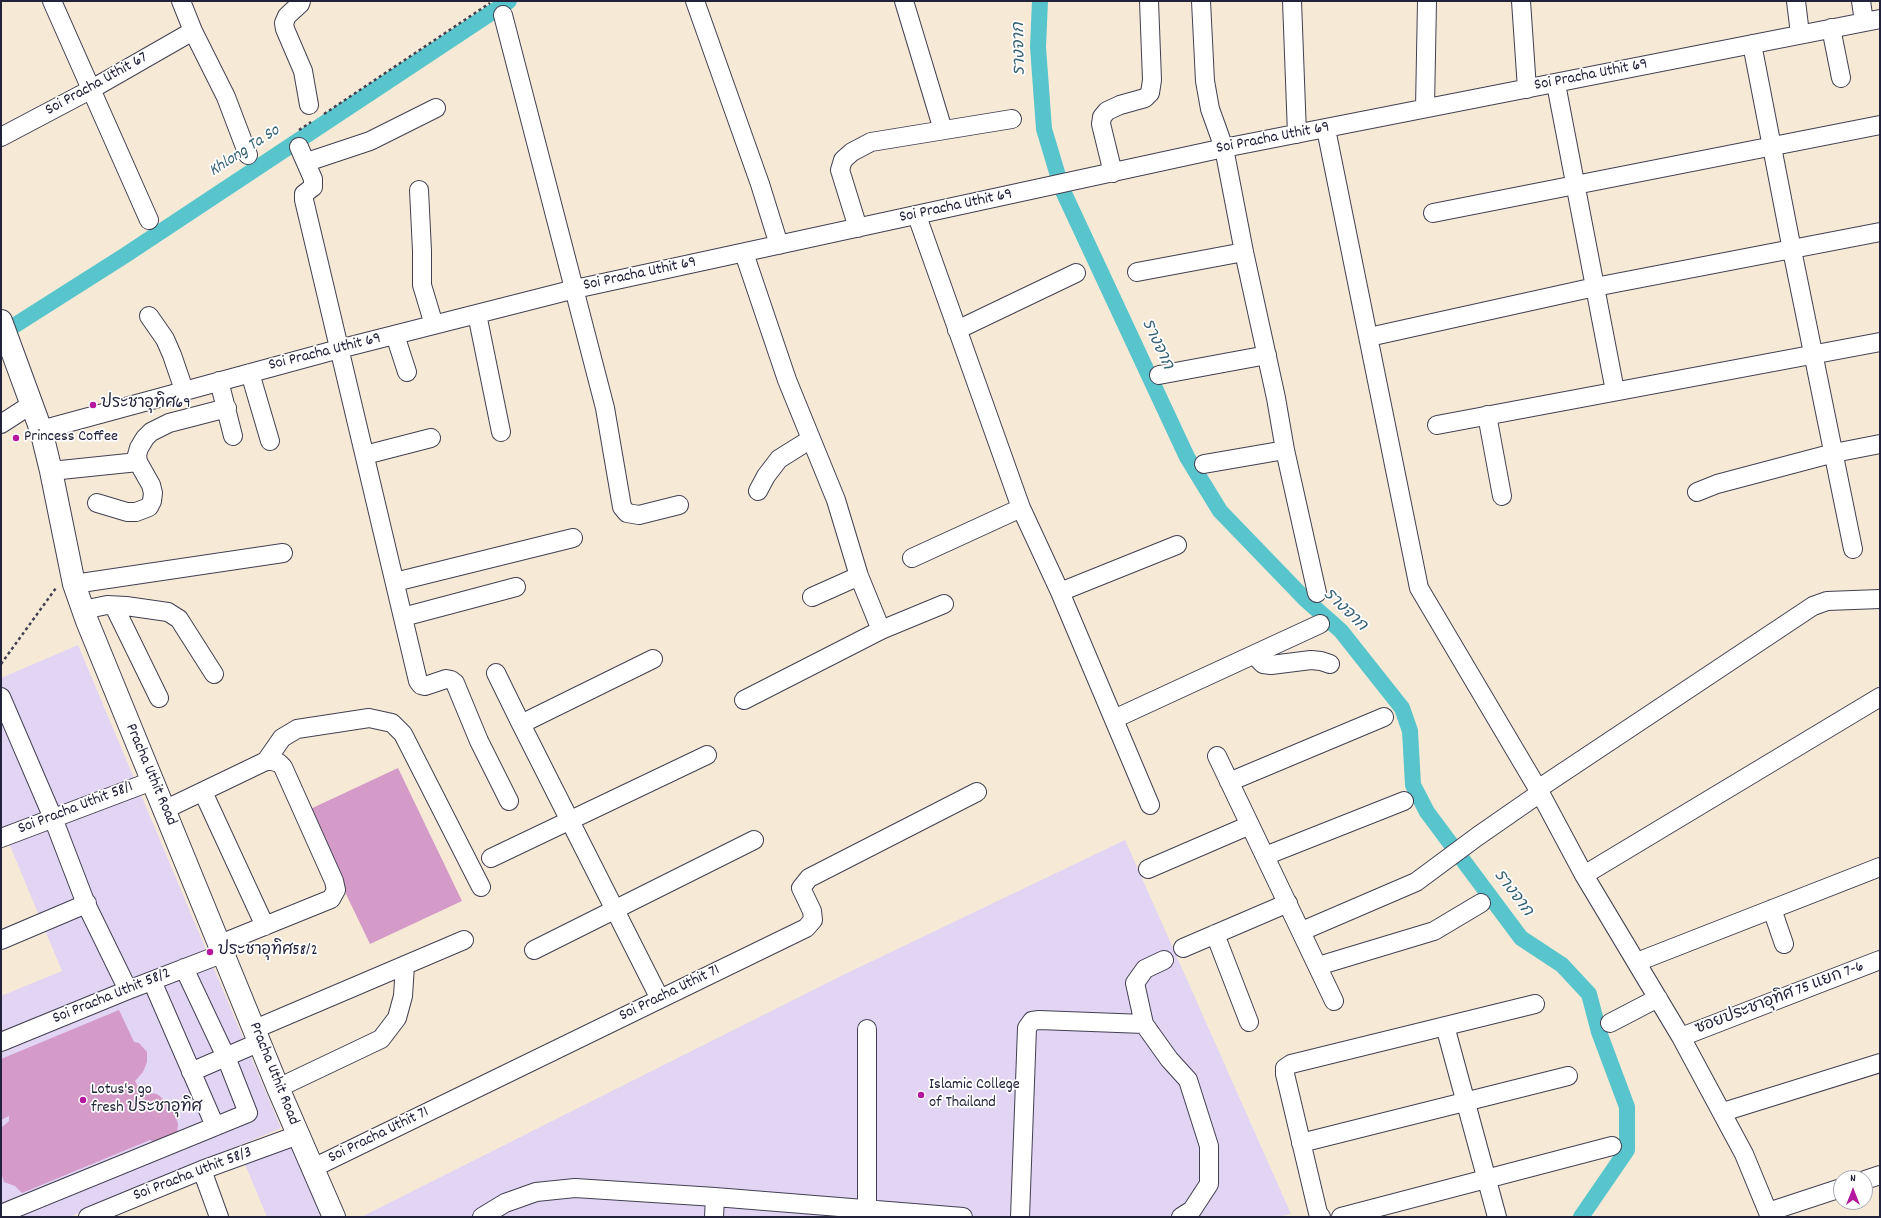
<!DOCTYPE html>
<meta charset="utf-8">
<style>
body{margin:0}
#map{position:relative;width:1881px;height:1218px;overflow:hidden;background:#f6ead7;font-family:Dekko,sans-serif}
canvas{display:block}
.frame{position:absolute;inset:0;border:2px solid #22223b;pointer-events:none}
.north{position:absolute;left:1833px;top:1170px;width:40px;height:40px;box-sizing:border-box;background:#fff;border:1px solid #a7a7b1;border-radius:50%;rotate:0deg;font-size:11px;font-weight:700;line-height:16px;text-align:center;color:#22223b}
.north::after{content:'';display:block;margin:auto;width:14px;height:18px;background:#b5179e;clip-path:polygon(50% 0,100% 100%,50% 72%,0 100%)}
</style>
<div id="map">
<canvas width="1881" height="1218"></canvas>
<div class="frame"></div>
<div class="north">N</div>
</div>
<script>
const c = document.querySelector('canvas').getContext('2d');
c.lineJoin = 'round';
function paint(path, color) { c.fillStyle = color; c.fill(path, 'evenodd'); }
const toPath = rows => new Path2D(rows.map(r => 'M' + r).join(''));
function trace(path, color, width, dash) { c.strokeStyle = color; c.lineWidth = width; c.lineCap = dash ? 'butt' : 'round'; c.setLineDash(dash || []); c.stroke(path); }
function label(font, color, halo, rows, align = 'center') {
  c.font = font + ' Dekko,"Playpen Sans Thai",sans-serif'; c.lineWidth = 3.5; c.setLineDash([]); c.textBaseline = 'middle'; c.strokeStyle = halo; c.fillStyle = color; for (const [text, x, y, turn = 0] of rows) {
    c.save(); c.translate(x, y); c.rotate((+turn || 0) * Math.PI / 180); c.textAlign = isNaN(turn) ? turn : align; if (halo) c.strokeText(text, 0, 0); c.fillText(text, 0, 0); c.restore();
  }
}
const built = toPath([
 [78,645,281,1128,69,1217,1,1217,1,996,62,971,1,824,1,678],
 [1125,840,1291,1214,1277,1217,361,1217,843,975],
 [291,1143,321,1217,267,1217,244,1162]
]);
const canal = toPath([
 [1040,1,1038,47,1044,129,1062,189,1187,457,1220,511,1305,599,1341,631,1402,708,1410,731,1413,785,1427,812,1521,938,1562,965,1589,994,1599,1032,1627,1107,1627,1150,1581,1217],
 [1,334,124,256,509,1]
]);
const building = toPath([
 [398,768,462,901,370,944,306,811],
 [119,1010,134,1042,139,1043,147,1052,147,1062,143,1072,135,1081,141,1092,157,1094,168,1103,174,1111,178,1124,177,1134,156,1143,150,1140,22,1193,15,1186,4,1182,1,1172,1,1128,9,1121,9,1116,1,1120,1,1059]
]);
const path = toPath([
 [324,114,490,3],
 [299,130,311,122],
 [1,664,56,588]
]);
const minor = toPath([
 [52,1,149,220],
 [181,1,193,31,226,97,248,155],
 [301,1,300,4,287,16,284,23,285,29,303,71,309,105],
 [695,1,760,184,779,245],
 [904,1,943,130],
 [1201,1,1205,81,1210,109,1224,148,1244,252,1276,398,1285,450,1317,593],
 [1292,1,1297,134],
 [1521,1,1527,89],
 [1796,1,1800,34],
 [1861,1,1864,22],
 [503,15,605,408,622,507,627,513,639,515,679,505],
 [1831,28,1841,78],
 [1752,44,1792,250,1853,549],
 [1556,84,1615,391],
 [1425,108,1427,1],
 [1326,129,1419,588,1538,789,1584,875,1681,1037,1744,1154,1770,1217],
 [1,137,90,90,193,31],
 [299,147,313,179,313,187,304,194,304,200,418,681,421,685,425,686,446,679,451,680,455,683,479,741,509,801],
 [307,162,370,141,436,108],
 [1113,173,1101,124,1102,117,1107,111,1120,105,1145,98,1150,93,1152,80,1149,1],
 [419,190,422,251,422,285,434,325],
 [1433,213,1880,125],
 [917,216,1021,508,1060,592,1150,805],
 [858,228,840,170,843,160,852,152,871,142,1012,119],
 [744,253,787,380,836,500,859,576,881,630],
 [1137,272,1244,252],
 [477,314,501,432],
 [149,316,165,339,172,355,184,390],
 [957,330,1076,273],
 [395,335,407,372],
 [1369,337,1595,287,1880,232],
 [250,373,270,441],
 [1159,375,1267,355],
 [219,381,233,436],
 [1487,415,1502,496],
 [1,424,32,404],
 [1437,425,1880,342],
 [41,430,339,349,575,289,1224,148,1880,19],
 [365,455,431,438],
 [1204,464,1285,450],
 [51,471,138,462,137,455,139,448,145,438,151,432,169,423,227,408],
 [758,491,766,476,779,459,811,439],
 [1697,492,1717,484,1834,453,1880,444],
 [97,503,127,512,136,512,149,507,152,501,153,493,151,485,138,462],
 [912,558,1021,508],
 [395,582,573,538],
 [74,584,283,553],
 [1060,592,1177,545],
 [812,597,859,576],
 [114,606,159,698],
 [83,610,107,605,126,606,168,612,179,619,214,674],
 [403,617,516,587],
 [1254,655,1263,664,1271,665,1311,660,1321,661,1330,664],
 [653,659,521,724,660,999],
 [496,673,521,724],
 [1,697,53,818,86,904,128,990],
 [744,700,881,630,944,604],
 [1114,719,1320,624],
 [1217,756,1334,1001],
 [266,761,282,738,297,729,369,718,392,723,403,734,481,887],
 [1229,782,1384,717],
 [1538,789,1813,606,1827,601,1880,599],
 [203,792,265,926],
 [164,810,266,761,272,761,279,763,283,767,334,881,336,890,331,899,220,944],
 [1,838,152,781],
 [1265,856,1404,801],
 [491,858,707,755],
 [1148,869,1250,825],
 [1584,875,1880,697],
 [1772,909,1784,944],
 [1302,931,1416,882,1478,836,1540,793],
 [1215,934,1249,1022],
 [1,940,86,904,87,903],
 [1183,948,1288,903],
 [534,950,754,840],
 [1164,960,1145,969,1135,983,1144,1024,1169,1059,1188,1080,1209,1146,1209,1184,1192,1210,1181,1217],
 [1637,962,1880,867],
 [1318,966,1434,931,1481,903],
 [152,981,215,1126],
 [1610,1023,1658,998],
 [1445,1026,1497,1217],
 [255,1029,464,940],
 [867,1029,867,1210],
 [1681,1037,1880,960],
 [1,1042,128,990,224,953],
 [191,1072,260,1042],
 [278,1088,381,1039,397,1018,403,996,405,965],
 [1723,1112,1880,1063],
 [1301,1143,1568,1076],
 [313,1168,806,928,813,920,812,911,801,888,809,878,977,792],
 [202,1170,219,1217],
 [1865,1180,1880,1175],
 [1768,1212,1841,1188],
 [1,1214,248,1113,226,1057,184,968],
 [88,1217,202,1170,298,1135],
 [482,1217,505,1203,536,1192,575,1188,715,1197,963,1217],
 [714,1217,715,1197],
 [1020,1217,1027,1028,1032,1021,1039,1020,1144,1024],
 [1321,1217,1318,1213,1285,1074,1285,1068,1291,1064,1535,1004],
 [1341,1217,1612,1146]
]);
const major = toPath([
 [1,321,41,430,51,471,74,584,87,621,278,1088,334,1217]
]);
const markers = [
 [93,405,4,"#b5179e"],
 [16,438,4,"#b5179e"],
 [210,952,4,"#b5179e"],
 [921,1095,4,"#b5179e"],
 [83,1100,4,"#b5179e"]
];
const streetNames = [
 ["Soi Pracha Uthit 69",1591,76,-11],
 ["Soi Pracha Uthit 67",97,85,-29],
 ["Soi Pracha Uthit 69",1273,139,-11],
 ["Soi Pracha Uthit 69",956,207,-12],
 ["Soi Pracha Uthit 69",640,275,-12],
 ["Soi Pracha Uthit 69",325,353,-14],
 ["Pracha Uthit Road",150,775,67],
 ["Soi Pracha Uthit 58/1",76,809,-21],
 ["Soi Pracha Uthit 71",670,994,-26],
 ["Soi Pracha Uthit 58/2",112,997,-22],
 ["ซอยประชาอุทิศ 75 แยก 7-6",1780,999,-21],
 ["Pracha Uthit Road",273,1074,68],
 ["Soi Pracha Uthit 71",379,1136,-26],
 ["Soi Pracha Uthit 58/3",193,1175,-21]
];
const poiNames = [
 ["ประชาอุทิศ69",101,405],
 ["Princess Coffee",24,438],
 ["ประชาอุทิศ58/2",218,952],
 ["Islamic College",929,1086],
 ["of Thailand",929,1104],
 ["Lotus's go",91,1091],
 ["fresh ประชาอุทิศ",91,1109]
];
const waterNames = [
 ["รางจาก",1021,49,-91],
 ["Khlong Ta So",245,152,-33],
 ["รางจาก",1156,345,65],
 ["รางจาก",1344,611,44],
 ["รางจาก",1512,894,53]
];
paint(built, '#e2d4f3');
trace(canal, '#58c5cc', 16);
paint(building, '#d49ac8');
trace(minor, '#424052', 20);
trace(major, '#424052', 24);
trace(path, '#424052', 2.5, [3, 3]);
trace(minor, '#fff', 18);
trace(major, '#fff', 22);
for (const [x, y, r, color] of markers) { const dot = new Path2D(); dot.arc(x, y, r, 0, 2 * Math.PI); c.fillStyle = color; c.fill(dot); trace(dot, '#fff', 1.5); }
label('16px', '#22223b', '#fff', streetNames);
label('16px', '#22223b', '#fff', poiNames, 'left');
label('italic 17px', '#386375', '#fff', waterNames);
</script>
